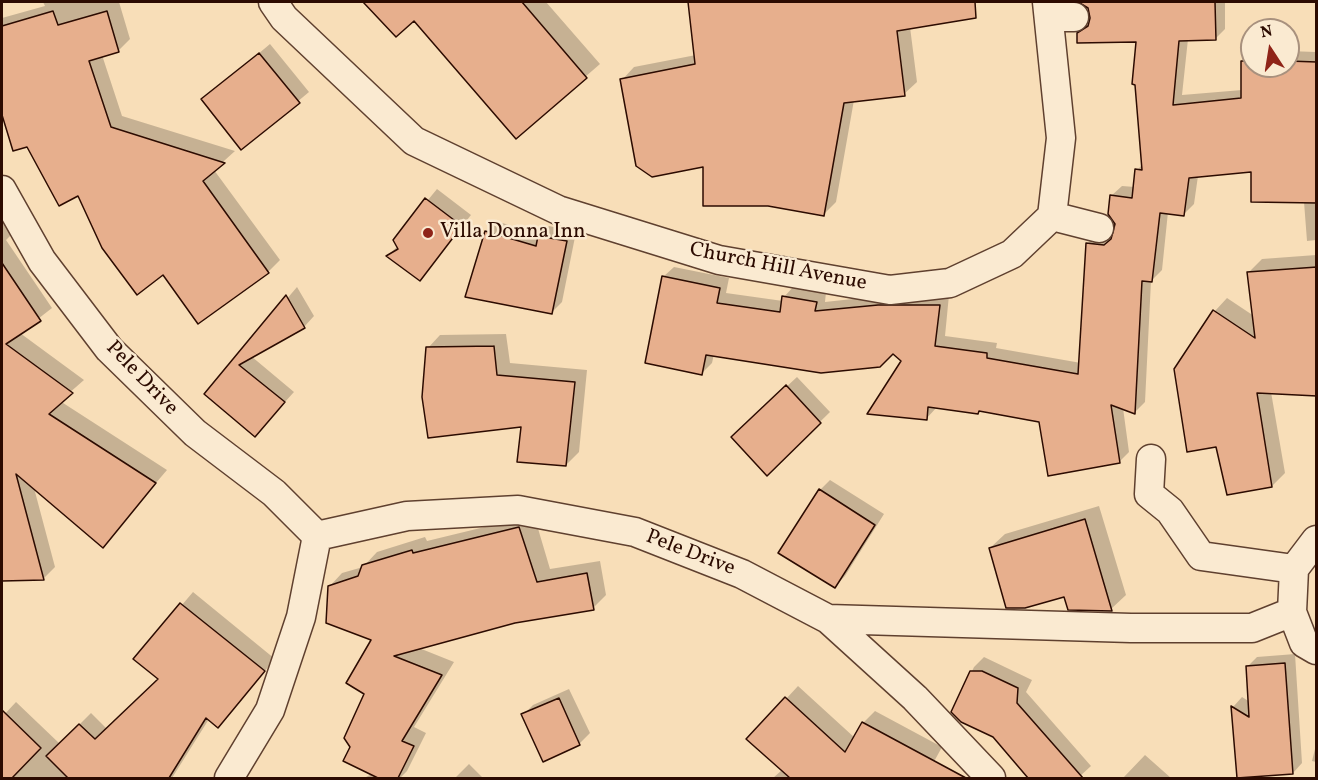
<!DOCTYPE html>
<style>
body{margin:0}
#map{position:relative;width:1318px;height:780px;overflow:hidden;background:#f8deb8;font-family:Vollkorn,serif}
canvas{display:block}
.frame{position:absolute;inset:0;border:3px solid #2c0b01;pointer-events:none}
.north{position:absolute;left:1240px;top:18px;width:60px;height:60px;box-sizing:border-box;background:#faead1;border:2px solid #a8917e;border-radius:50%;rotate:348deg;font-size:16px;font-weight:700;line-height:24px;text-align:center;color:#2c0b01}
.north::after{content:'';display:block;margin:auto;width:21px;height:27px;background:#8f2418;clip-path:polygon(50% 0,100% 100%,50% 72%,0 100%)}
</style>
<div id="map">
<canvas width="1318" height="780"></canvas>
<div class="frame"></div>
<div class="north">N</div>
</div>
<script>
const c = document.querySelector('canvas').getContext('2d');
c.lineJoin = 'round';
function paint(path, color) { c.fillStyle = color; c.fill(path, 'evenodd'); }
const toPath = rows => new Path2D(rows.map(r => 'M' + r).join(''));
function trace(path, color, width, dash) { c.strokeStyle = color; c.lineWidth = width; c.lineCap = dash ? 'butt' : 'round'; c.setLineDash(dash || []); c.stroke(path); }
function label(font, color, halo, rows, align = 'center') {
  c.font = font + ' Vollkorn,serif'; c.lineWidth = 5; c.setLineDash([]); c.textBaseline = 'middle'; c.strokeStyle = halo; c.fillStyle = color; for (const [text, x, y, turn = 0] of rows) {
    c.save(); c.translate(x, y); c.rotate((+turn || 0) * Math.PI / 180); c.textAlign = isNaN(turn) ? turn : align; if (halo) c.strokeText(text, 0, 0); c.fillText(text, 0, 0); c.restore();
  }
}
const shadow = toPath([
 [43,2,119,2,130,39,118,51,102,55,122,116,235,151,214,170,280,260,268,272,198,322,163,273,28,145,14,149,2,110,2,90,5,87,2,74,2,18,45,6],
 [365,2,546,2,600,64,516,137,414,19,396,35],
 [690,2,964,2,965,8,910,27,917,82,904,94,854,100,836,202,823,215,704,165,622,80,634,67,696,55],
 [1080,2,1225,2,1225,29,1215,39,1188,39,1182,95,1242,90,1242,61,1252,52,1252,66,1288,66,1288,51,1316,52,1316,240,1307,241,1304,202,1253,170,1198,176,1194,204,1184,214,1168,212,1162,270,1151,281,1145,402,1135,412,1123,408,1129,452,1119,462,1041,421,980,410,937,407,926,419,903,361,893,352,714,354,712,363,702,373,663,277,674,267,729,278,726,293,783,301,784,297,794,286,826,292,825,302,889,295,949,295,945,336,997,343,996,348,1081,363,1088,243,1098,233,1114,235,1117,224,1111,196,1122,186,1135,187,1137,170,1143,164,1138,40,1079,33,1091,22,1089,7],
 [270,44,309,92,242,148,203,100],
 [437,189,471,215,420,279,388,255,398,246,395,240],
 [2,209,13,233,6,240,52,308,20,333,84,380,60,401,167,470,102,546,34,488,55,567,43,579,2,579,2,468,6,463,2,460],
 [496,221,541,235,549,226,576,232,562,302,552,312,486,232],
 [1316,255,1316,395,1271,392,1285,473,1272,486,1217,446,1175,370,1215,311,1227,298,1254,316,1249,272,1262,259],
 [297,287,314,316,304,327,251,356,294,392,255,435,206,394],
 [506,334,510,363,587,370,579,452,566,465,428,348,440,335],
 [797,377,830,412,767,474,743,427],
 [830,480,884,514,845,576,835,586,820,490],
 [1099,506,1126,595,1111,609,1065,595,990,548,1005,534],
 [534,515,550,569,600,561,606,595,593,608,514,621,419,648,454,662,414,727,426,733,407,771,400,778,364,778,372,774,352,747,366,694,373,639,329,587,342,573,363,567,377,552,425,537,427,541],
 [193,592,275,659,218,726,209,719,172,778,2,778,2,717,16,702,60,744,91,713,107,729,160,679,136,659],
 [1295,654,1302,763,1293,773,1239,777,1233,707,1242,697,1250,702,1248,666,1257,657],
 [984,657,1032,680,1026,692,1091,766,1078,778,1030,778,994,736,953,711,974,667],
 [798,686,855,738,863,723,875,711,942,747,925,778,773,778,782,770,749,739],
 [569,689,590,733,579,744,543,760,523,715,533,705],
 [1316,745,1316,762,1312,761],
 [1145,755,1171,778,1123,778],
 [469,764,483,778,455,778]
]);
const building = toPath([
 [363,2,522,2,587,78,516,139,414,21,396,37,363,2],
 [688,2,975,2,976,18,897,31,905,96,844,103,824,216,768,206,703,206,703,167,652,177,636,166,620,79,695,64,688,2],
 [1078,2,1215,2,1216,40,1179,41,1173,105,1241,98,1241,61,1252,61,1252,66,1288,66,1288,61,1317,62,1317,203,1251,202,1251,172,1189,178,1184,216,1160,213,1152,282,1142,281,1135,414,1111,405,1120,463,1048,476,1039,422,979,411,978,414,928,407,927,420,867,414,901,361,893,354,880,367,821,373,706,355,702,375,645,363,662,276,720,288,717,303,780,312,782,296,817,302,815,311,878,305,940,305,935,346,987,353,987,358,1078,374,1086,243,1104,245,1111,239,1115,224,1108,214,1110,195,1132,198,1135,169,1142,170,1135,85,1132,84,1136,42,1077,43,1077,33,1088,26,1090,18,1088,8,1078,2],
 [53,11,58,25,107,11,119,52,89,61,111,127,225,163,203,181,269,273,198,324,163,275,137,295,102,248,78,196,59,206,27,147,13,151,2,115,2,26,53,11],
 [259,53,300,103,241,150,201,99,259,53],
 [425,198,462,226,420,281,386,256,398,249,393,240,425,198],
 [485,231,536,246,538,236,567,241,552,314,465,297,485,231],
 [2,263,41,321,6,344,73,393,49,414,156,483,103,548,16,474,44,580,2,581,2,263],
 [1317,267,1317,396,1257,393,1272,487,1227,495,1216,447,1187,452,1174,369,1213,310,1255,338,1247,272,1317,267],
 [286,295,305,328,239,365,285,402,255,437,204,394,286,295],
 [494,346,497,375,575,382,566,466,517,462,521,427,428,438,422,397,426,347,494,346],
 [786,385,821,423,767,476,731,437,786,385],
 [819,489,875,525,835,588,778,553,819,489],
 [1085,519,1112,611,1068,610,1064,597,1025,608,1006,608,989,548,1085,519],
 [519,527,537,582,587,573,594,610,515,623,394,656,442,675,402,741,414,746,398,778,378,778,343,761,350,747,344,738,364,694,346,683,371,640,326,623,328,586,358,576,362,565,412,550,413,553,519,527],
 [180,603,265,671,218,728,206,718,169,778,68,778,46,756,79,724,95,739,158,679,133,659,180,603],
 [1285,663,1293,774,1237,778,1231,706,1249,717,1246,666,1285,663],
 [970,671,982,671,1018,688,1017,703,1083,778,1028,778,993,737,961,722,951,712,970,671],
 [785,697,845,752,862,722,966,778,790,778,746,739,785,697],
 [559,698,580,745,543,762,521,714,559,698],
 [2,710,41,748,12,778,2,778,2,710]
]);
const street = toPath([
 [273,2,284,18,414,141,558,210,719,260,890,290,950,283,1012,254,1052,216,1061,138,1047,2],
 [1049,17,1074,17],
 [2,190,42,261,109,349,195,433,274,493,317,536,301,617,270,710,229,778],
 [1052,216,1099,228],
 [1151,459,1149,494,1170,511,1201,556,1294,569],
 [317,536,407,516,518,510,635,532,742,574,828,619,915,698,991,778],
 [1316,540,1294,569,1292,612,1304,643,1316,650],
 [828,619,1131,628,1252,628,1292,612]
]);
const markers = [
 [428,233,6,"#8f2418"]
];
const poiNames = [
 ["Villa Donna Inn",440,233]
];
const streetNames = [
 ["Church Hill Avenue",778,268,11],
 ["Pele Drive",141,379,46],
 ["Pele Drive",690,554,21]
];
paint(shadow, '#0003');
paint(building, '#e7af8d');
trace(building, '#2c0b01', 1.5);
trace(street, '#5f402f', 31);
trace(street, '#faead1', 28);
for (const [x, y, r, color] of markers) { const dot = new Path2D(); dot.arc(x, y, r, 0, 2 * Math.PI); c.fillStyle = color; c.fill(dot); trace(dot, '#faead1', 2); }
label('21px', '#2c0b01', '#faead1', poiNames, 'left');
label('21px', '#2c0b01', '#faead1', streetNames);
</script>
